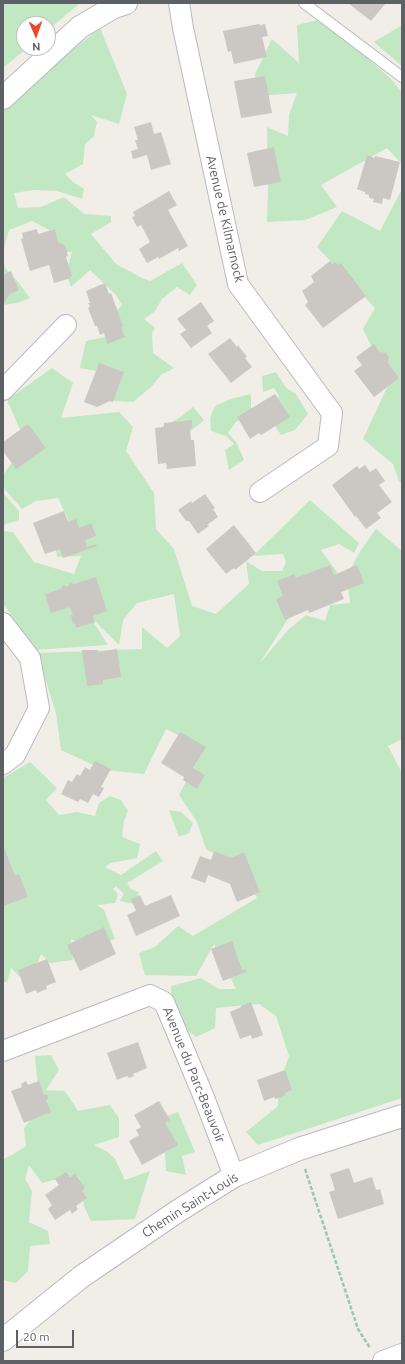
<!DOCTYPE html>
<style>
body{margin:0}
#map{position:relative;width:405px;height:1364px;overflow:hidden;background:#f0eee6;font-family:Ubuntu,sans-serif}
canvas{display:block}
.frame{position:absolute;inset:0;border:4px solid #5d6166;pointer-events:none}
.north{position:absolute;left:16px;top:16px;width:40px;height:40px;box-sizing:border-box;background:#fff;border:1px solid #bec0c2;border-radius:50%;rotate:178deg;font-size:11px;font-weight:700;line-height:16px;text-align:center;color:#5d6166}
.north::after{content:'';display:block;margin:auto;width:14px;height:18px;background:#ee452e;clip-path:polygon(50% 0,100% 100%,50% 72%,0 100%)}
.scale{position:absolute;left:16px;top:1330px;width:58px;height:18px;box-sizing:border-box;border:2px solid #5d6166;border-top:0;padding-left:5px;font-size:12px;line-height:14px;white-space:nowrap;color:#5d6166;-webkit-text-stroke:3px #fff;paint-order:stroke}
</style>
<div id="map">
<canvas width="405" height="1364"></canvas>
<div class="frame"></div>
<div class="north">N</div>
<div class="scale">20 m</div>
</div>
<script>
const c = document.querySelector('canvas').getContext('2d');
c.lineJoin = 'round';
function paint(path, color) { c.fillStyle = color; c.fill(path, 'evenodd'); }
const toPath = rows => new Path2D(rows.map(r => 'M' + r).join(''));
function trace(path, color, width, dash) { c.strokeStyle = color; c.lineWidth = width; c.lineCap = dash ? 'butt' : 'round'; c.setLineDash(dash || []); c.stroke(path); }
function label(font, color, halo, rows, align = 'center') {
  c.font = font + ' Ubuntu,sans-serif'; c.lineWidth = 3; c.setLineDash([]); c.textBaseline = 'middle'; c.strokeStyle = halo; c.fillStyle = color; for (const [text, x, y, turn = 0] of rows) {
    c.save(); c.translate(x, y); c.rotate((+turn || 0) * Math.PI / 180); c.textAlign = isNaN(turn) ? turn : align; if (halo) c.strokeText(text, 0, 0); c.fillText(text, 0, 0); c.restore();
  }
}
const green = toPath([
 [3,3,80,3,48,30,48,24,24,24,24,48,27,48,3,68],
 [318,20,346,39,390,78,402,92,402,164,387,148,321,185,337,207,305,220,267,222,268,189,267,127,288,136,289,115,297,93,258,96,255,74,272,39,299,63,297,25],
 [402,25,402,66,374,42],
 [100,28,127,94,119,124,91,115,97,122,94,136,85,144,83,164,65,174,73,182,84,189,82,199,57,191,34,190,14,193,18,208,41,207,64,197,84,214,111,216,111,222,91,234,116,264,142,278,150,281,182,263,197,285,190,295,177,287,162,299,155,311,144,319,155,328,152,333,153,353,174,368,161,375,151,387,133,402,114,401,114,384,97,371,80,368,86,341,110,336,109,319,122,305,116,295,90,270,71,287,66,273,72,252,54,252,53,232,32,221,9,230,3,250,3,112,35,79],
 [402,189,402,483,399,481,393,464,363,439,389,383,363,329,375,308,317,247,342,211,380,231],
 [3,259,5,268,19,283,30,298,17,303,3,305],
 [52,368,73,383,61,418,119,412,133,427,126,451,154,493,156,529,174,549,192,606,216,614,249,584,246,561,262,571,282,571,286,562,283,554,253,556,310,500,359,543,354,553,339,544,321,550,342,579,297,605,259,664,288,630,306,615,325,621,330,605,350,603,347,575,361,550,376,529,402,551,402,739,388,746,402,773,402,1098,258,1145,246,1132,278,1106,278,1089,289,1056,276,1016,259,1004,216,1008,215,1028,196,1037,173,1019,171,986,201,978,219,989,236,989,214,944,196,976,145,975,139,953,155,947,178,926,193,936,257,898,241,868,206,849,197,822,179,795,204,748,166,729,144,774,104,770,61,750,56,713,37,653,142,649,142,627,167,648,180,636,174,594,137,603,123,620,119,645,89,615,108,645,35,650,3,603,3,531,13,532,34,562,74,574,81,556,57,557,54,536,68,519,58,498,36,501,22,509,3,487,3,475,26,443,7,400],
 [276,372,286,388,296,394,308,414,295,430,281,435,266,411,279,396,274,388,263,392,262,376],
 [251,394,251,411,236,422,228,433,237,443,244,460,229,470,225,450,234,444,226,436,211,431,210,418,215,406,231,399],
 [193,407,204,420,186,435,160,428,179,418],
 [3,493,19,511,19,520,3,525],
 [30,762,57,788,46,800,59,815,77,812,95,816,99,803,110,796,121,800,128,811,124,821,122,837,140,844,137,858,111,863,105,867,121,875,156,851,163,861,127,883,131,889,139,892,134,904,120,901,124,894,116,886,113,889,118,894,115,903,97,905,104,910,115,939,88,948,71,939,73,960,50,963,41,954,35,970,21,978,11,968,7,982,3,982,3,778],
 [169,810,181,812,193,823,189,833,179,837],
 [51,1055,59,1070,46,1090,65,1091,78,1111,110,1105,119,1118,119,1137,94,1145,108,1152,115,1159,125,1180,150,1171,135,1219,91,1221,84,1206,79,1177,69,1176,42,1183,29,1165,25,1179,32,1191,29,1222,48,1231,50,1244,30,1246,28,1271,16,1283,3,1280,3,1159,12,1155,26,1146,24,1128,34,1116,38,1087,35,1056],
 [178,1112,195,1152,182,1156,186,1175,166,1171,165,1154,156,1121]
]);
const building = toPath([
 [348,3,386,3,371,21],
 [259,24,260,25,265,24,268,36,262,37,267,57,234,64,231,51,228,52,223,31],
 [265,76,272,113,241,118,234,81],
 [151,122,154,134,161,132,171,164,151,170,147,155,133,159,131,151,138,149,135,140,138,140,134,127],
 [274,147,281,182,254,187,247,153],
 [367,155,375,158,375,156,400,162,390,200,383,198,382,204,373,202,374,199,369,198,369,195,365,194,365,192,357,189],
 [169,191,177,205,168,210,188,246,179,251,178,248,159,259,158,257,147,263,139,249,150,242,141,225,137,227,132,217,135,216,133,212],
 [37,229,38,234,55,229,58,242,65,245,68,256,66,257,72,276,70,277,71,278,54,283,49,265,30,271,21,239,23,238,22,233],
 [330,261,333,264,335,262,338,265,341,263,366,296,323,328,305,305,308,302,302,291,314,282,311,276],
 [11,271,19,290,10,294,3,305,3,275],
 [105,283,109,294,111,293,123,326,121,327,125,337,107,344,104,333,100,335,97,326,95,326,88,308,90,307,88,303,90,303,86,291],
 [201,302,214,321,207,326,212,333,191,348,180,334,186,330,177,319],
 [230,338,237,347,238,345,247,357,245,358,252,367,231,383,208,354],
 [374,344,380,353,381,352,386,353,389,357,388,363,399,378,374,397,354,371,362,365,356,357],
 [99,363,124,372,113,402,110,401,97,407,84,402],
 [275,394,290,417,261,435,259,433,250,439,237,417],
 [192,420,192,428,190,428,191,440,194,440,196,466,167,469,166,463,158,464,155,428,164,427,164,423],
 [28,424,46,448,16,469,3,451,3,442],
 [365,465,370,472,376,468,385,481,379,485,392,502,377,513,381,518,366,529,356,516,355,517,332,485,357,466,359,469],
 [205,494,215,508,213,509,218,517,207,525,209,526,198,534,189,521,186,521,178,510,191,501,192,503],
 [64,511,68,522,76,519,79,528,91,523,96,536,85,540,87,547,96,544,97,546,63,558,60,549,45,554,33,523],
 [234,525,256,553,235,570,234,568,226,574,206,549],
 [330,565,334,575,357,565,364,583,341,592,344,599,309,613,308,610,285,620,276,599,283,596,277,581,294,574,296,578],
 [96,577,107,611,93,616,95,622,76,628,75,623,73,624,71,615,73,615,70,607,51,613,45,594,61,589,63,585,68,587,70,583,74,584],
 [117,649,121,677,103,680,103,684,87,686,82,650,98,650,98,652],
 [180,732,206,747,193,768,205,775,197,789,183,780,184,777,161,763],
 [95,761,111,769,101,787,104,788,99,797,93,794,88,803,80,799,78,802,61,794,68,780,72,782,77,774,80,776,85,767,90,770],
 [3,845,15,876,19,874,28,897,3,906],
 [214,851,231,858,244,852,260,892,237,902,230,884,208,875,205,883,191,878,200,856,211,860],
 [140,895,145,906,171,895,180,916,136,936,127,915,136,911,131,899],
 [104,927,116,954,80,971,67,945],
 [232,941,242,970,245,969,246,972,223,981,211,949],
 [47,959,56,982,46,986,47,989,37,993,36,990,26,994,18,970],
 [251,1002,263,1035,252,1039,251,1035,240,1039,230,1012,241,1007,241,1006],
 [138,1042,147,1068,133,1074,134,1076,129,1078,127,1076,117,1080,107,1053],
 [285,1070,292,1090,285,1093,286,1095,275,1099,274,1097,264,1101,257,1080],
 [26,1081,28,1085,39,1081,44,1095,47,1094,48,1099,46,1100,51,1112,24,1123,11,1091,22,1087,21,1084],
 [159,1101,170,1120,165,1123,178,1145,142,1165,129,1141,139,1135,136,1130,141,1127,134,1115],
 [349,1168,354,1183,372,1177,376,1190,380,1189,384,1204,338,1219,329,1192,335,1190,330,1174],
 [66,1172,70,1177,75,1173,85,1188,82,1191,87,1198,76,1206,78,1209,72,1214,70,1210,55,1220,48,1209,52,1205,45,1195,59,1185,55,1179]
]);
const path = toPath([
 [305,1169,358,1329,370,1348]
]);
const service = toPath([
 [304,3,402,77]
]);
const minor = toPath([
 [179,3,183,28,238,284,332,413,328,446,260,492],
 [3,390,66,325],
 [3,623,30,658,39,708,15,755,3,764],
 [3,1051,150,995,164,1002,203,1095,234,1176],
 [383,1361,402,1354]
]);
const tertiary = toPath([
 [3,98,80,27,114,7,126,3],
 [3,1340,81,1277,178,1211,234,1176,299,1149,402,1116]
]);
const streetNames = [
 ["Avenue de Kilmarnock",225,219,77],
 ["Avenue du Parc-Beauvoir",194,1075,68],
 ["Chemin Saint-Louis",190,1205,-32]
];
paint(green, '#c2e8c3');
paint(building, '#cbc8c3');
trace(service, '#b8bbc0', 12);
trace(minor, '#b8bbc0', 22);
trace(tertiary, '#b8bbc0', 24);
trace(path, '#9ac9aa', 2.5, [4, 2]);
trace(service, '#fff', 10);
trace(minor, '#fff', 20);
trace(tertiary, '#fff', 22);
label('13px', '#5d6166', '#fff', streetNames);
</script>
